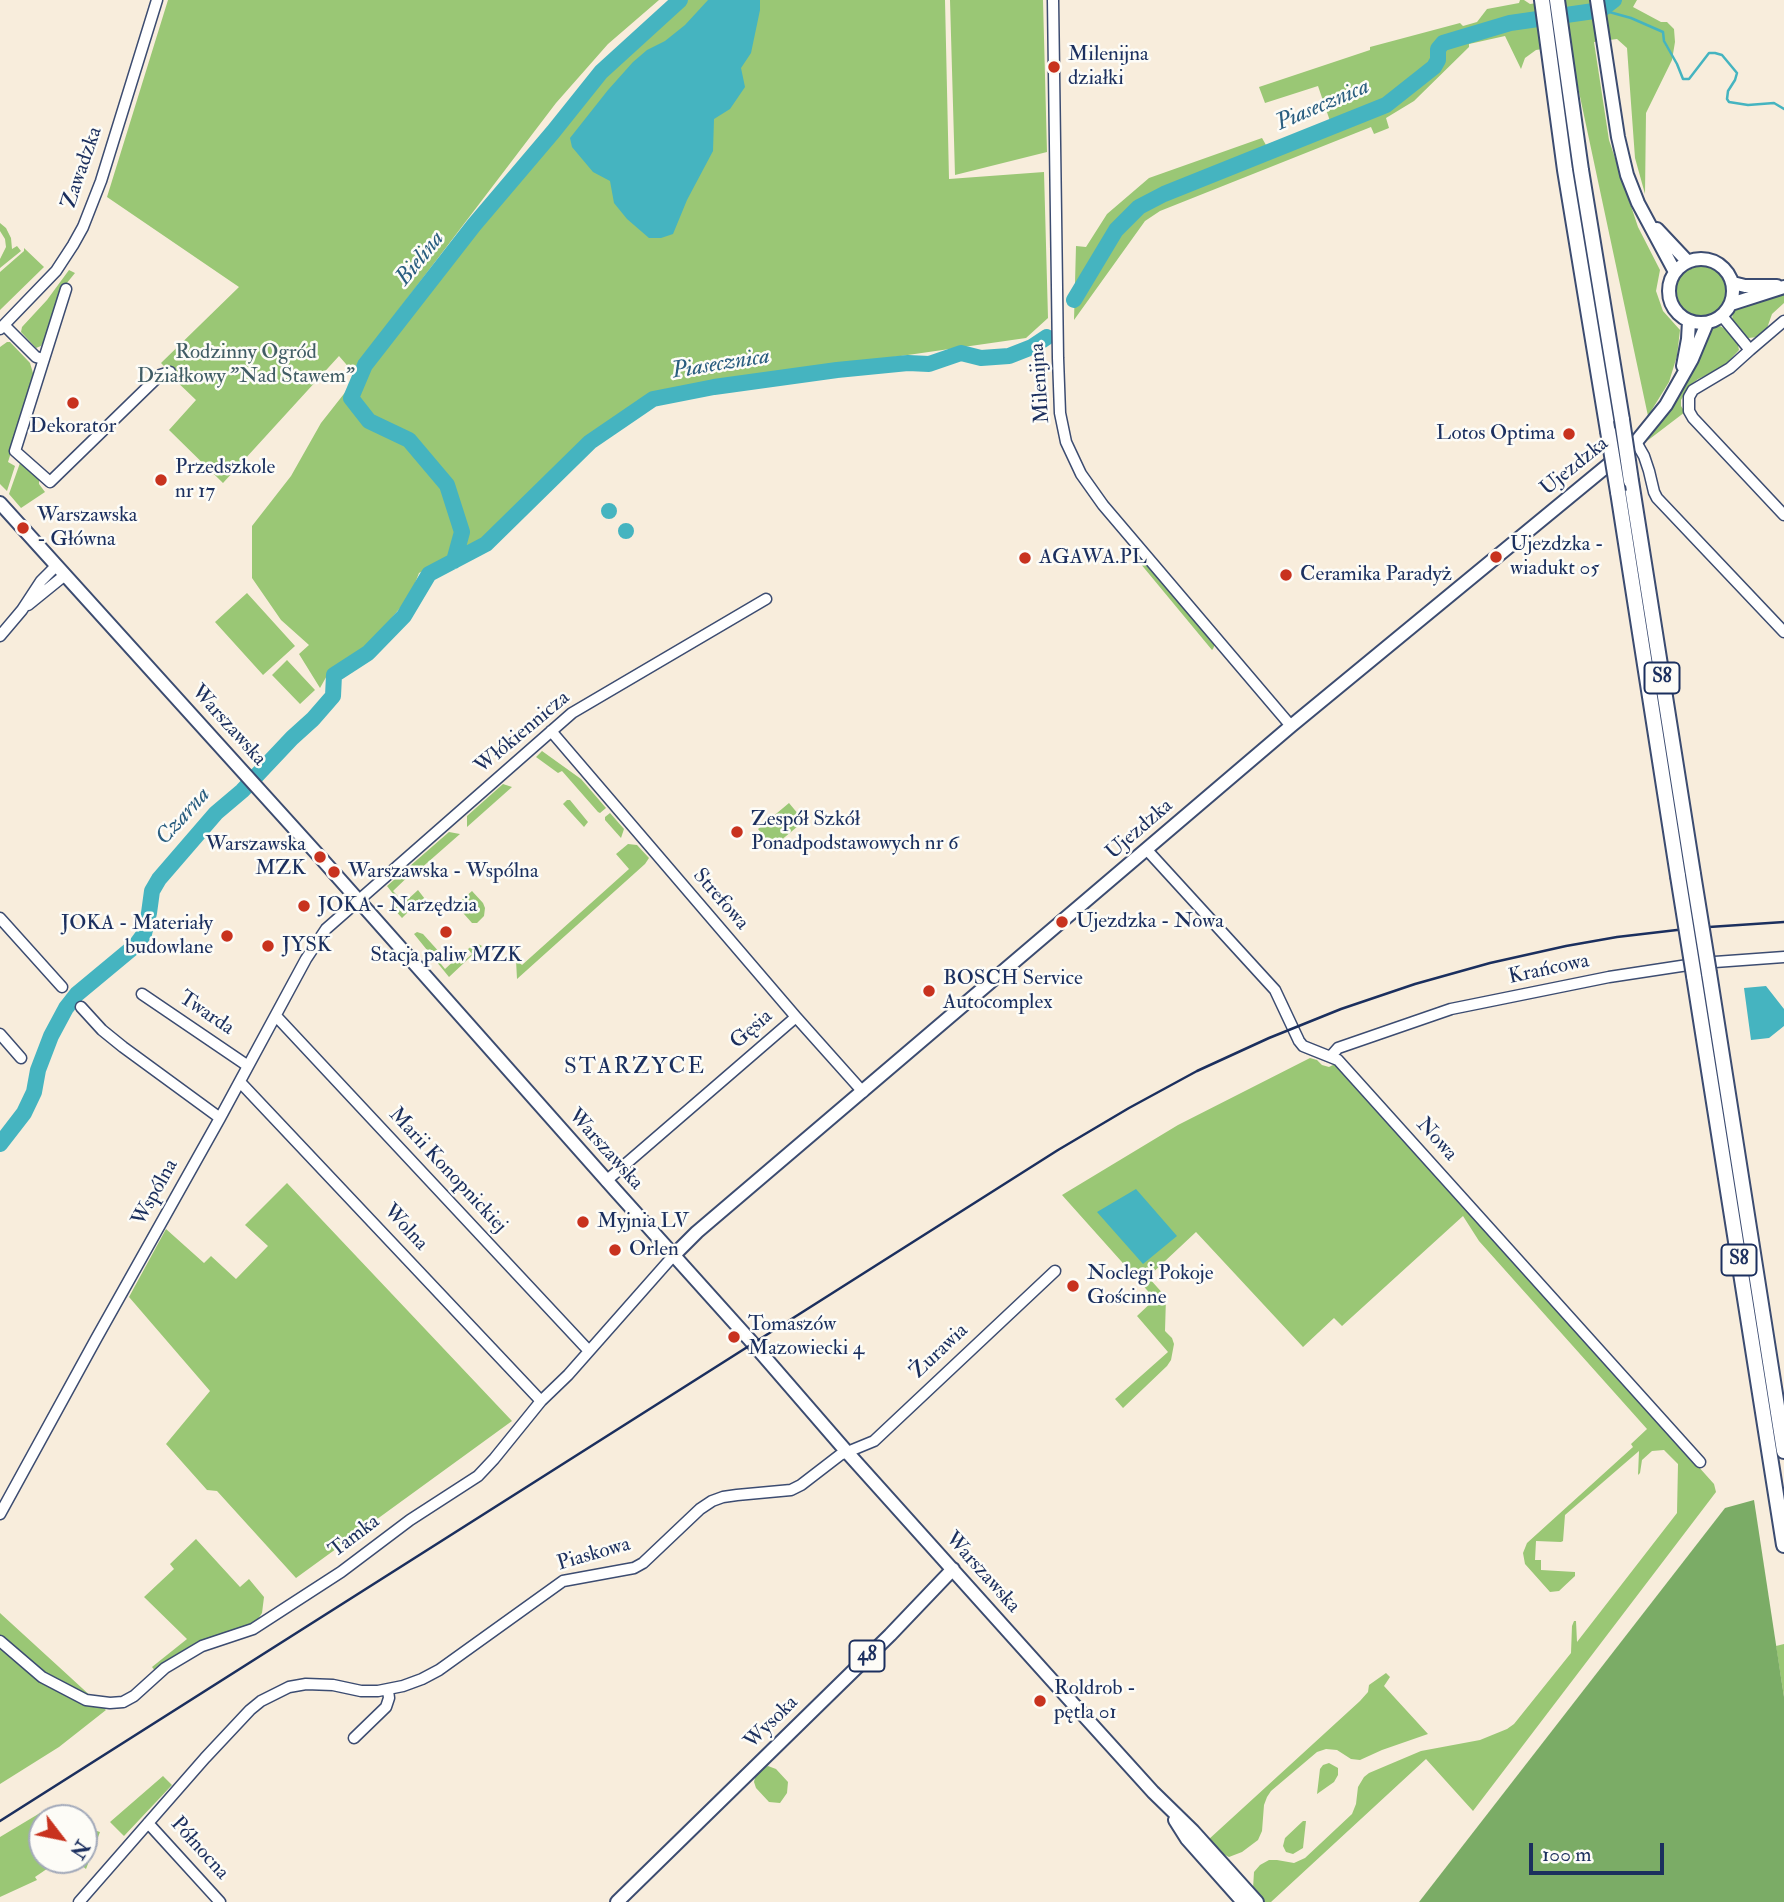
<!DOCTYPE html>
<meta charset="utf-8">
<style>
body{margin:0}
#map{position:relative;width:1784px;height:1902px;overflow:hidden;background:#f8eddc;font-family:"IM FELL Double Pica",serif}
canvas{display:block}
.north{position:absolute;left:28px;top:1804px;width:70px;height:70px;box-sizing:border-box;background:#fdfcf7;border:2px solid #a3aaba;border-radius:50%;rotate:122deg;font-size:19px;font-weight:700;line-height:28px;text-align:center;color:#1b2f5e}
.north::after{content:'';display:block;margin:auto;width:24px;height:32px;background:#c8321e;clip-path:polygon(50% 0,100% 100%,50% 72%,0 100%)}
.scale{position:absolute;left:1529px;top:1843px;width:135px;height:32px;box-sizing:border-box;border:4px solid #1b2f5e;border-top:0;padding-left:9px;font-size:21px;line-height:24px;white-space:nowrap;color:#1b2f5e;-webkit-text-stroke:5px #fdfcf7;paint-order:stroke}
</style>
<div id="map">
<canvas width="1784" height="1902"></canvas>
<div class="north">N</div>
<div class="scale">100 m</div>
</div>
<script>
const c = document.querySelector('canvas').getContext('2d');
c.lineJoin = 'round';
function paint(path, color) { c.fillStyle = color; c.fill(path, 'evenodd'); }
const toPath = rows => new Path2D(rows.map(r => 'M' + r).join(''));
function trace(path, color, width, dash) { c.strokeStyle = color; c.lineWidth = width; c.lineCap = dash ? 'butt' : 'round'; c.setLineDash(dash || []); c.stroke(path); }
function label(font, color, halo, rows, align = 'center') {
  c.font = font + ' "IM FELL Double Pica",serif'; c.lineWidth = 5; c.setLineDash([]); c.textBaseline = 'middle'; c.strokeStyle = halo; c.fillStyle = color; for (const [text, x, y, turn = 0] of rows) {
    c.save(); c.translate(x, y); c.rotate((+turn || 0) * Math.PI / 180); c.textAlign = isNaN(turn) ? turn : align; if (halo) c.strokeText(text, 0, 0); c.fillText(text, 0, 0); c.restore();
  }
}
const green = toPath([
 [168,0,659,0,608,44,556,103,352,371,339,356,223,483,169,430,196,400,171,376,170,372,161,363,239,287,107,197],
 [686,0,945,0,949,179,1044,172,1048,318,1026,338,727,381,653,398,590,440,501,526,457,554,419,573,410,596,365,650,329,672,320,688,299,654,309,645,281,620,252,578,252,526,291,476,321,423,476,226,604,74],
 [950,0,1043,0,1047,152,955,175],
 [1520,0,1524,0,1530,4,1558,0,1637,0,1633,7,1661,22,1667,22,1674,29,1675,42,1672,60,1646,113,1645,194,1635,158,1627,48,1617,39,1594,42,1609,140,1638,227,1660,270,1656,291,1663,311,1680,330,1677,356,1669,382,1648,416,1569,45,1536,50,1525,58,1521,69,1505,36,1469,44,1469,47,1414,101,1386,118,1389,128,1374,134,1371,127,1160,211,1145,221,1074,320,1076,246,1086,247,1107,214,1149,178,1262,138,1266,145,1330,121,1318,86,1265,103,1259,87,1370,50,1370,47,1460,23,1463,26,1477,22,1487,9,1519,3],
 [0,223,6,228,11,238,12,249,17,246,21,251,0,268,0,259,6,247,5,239,0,231],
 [24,248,44,267,0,310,0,272,24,251],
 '1676 291a25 25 0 1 1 50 0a25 25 0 1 1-50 0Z',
 [69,270,75,273,62,289,44,344,42,344,41,346,36,348,21,332,22,327,47,300],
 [1784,292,1784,303,1772,314,1766,331,1758,337,1748,338,1732,320,1733,311,1741,304],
 [1720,326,1727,330,1738,345,1739,350,1727,363,1714,372,1698,379,1689,386,1681,400,1681,406,1685,412,1647,441,1673,407,1711,328],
 [7,342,10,342,30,363,33,373,35,375,8,462,15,466,7,491,0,484,0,347],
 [20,463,24,463,39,477,39,484,45,492,21,508,9,494],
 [1130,551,1146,564,1215,644,1213,649,1212,650],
 [247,593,295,646,263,675,215,622],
 [287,660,315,690,300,704,272,675],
 [542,751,581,779,606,808,600,813,598,812,562,771,558,773,536,757],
 [503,784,512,787,467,827,467,816],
 [567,800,570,800,588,822,584,827,563,804],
 [789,803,804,821,773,847,758,829],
 [610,813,624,829,621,838,605,820,605,817],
 [449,832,460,834,419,870,417,868,393,891,408,907,407,913,402,918,391,906,398,900,387,886],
 [628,844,637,845,649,858,645,864,517,979,516,960,514,958,522,965,629,869,616,854],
 [418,890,428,903,418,911,406,901],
 [472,891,483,903,485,908,484,916,477,923,472,923,456,905],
 [417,932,423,934,441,954,437,959,445,969,456,959,461,964,472,954,468,949,472,946,478,944,482,946,449,977,414,934],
 [1310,1058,1317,1060,1322,1065,1329,1067,1337,1063,1714,1484,1716,1492,1473,1811,1426,1759,1271,1902,1264,1902,1253,1889,1254,1872,1260,1865,1269,1860,1277,1860,1294,1863,1305,1858,1352,1814,1356,1804,1358,1787,1364,1777,1369,1773,1421,1751,1480,1740,1507,1729,1514,1724,1571,1653,1572,1626,1574,1621,1576,1621,1577,1642,1677,1513,1678,1464,1664,1450,1652,1451,1642,1460,1640,1473,1638,1475,1639,1451,1565,1515,1563,1541,1561,1542,1536,1541,1535,1560,1541,1560,1541,1570,1575,1572,1575,1576,1559,1591,1550,1592,1525,1564,1523,1553,1527,1543,1633,1447,1631,1444,1647,1429,1479,1241,1463,1216,1342,1326,1334,1318,1303,1347,1196,1232,1148,1277,1166,1297,1165,1331,1172,1338,1174,1344,1171,1360,1167,1366,1123,1408,1115,1399,1168,1352,1137,1316,1155,1299,1062,1195,1178,1125],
 [287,1183,512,1421,296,1578,217,1491,207,1490,166,1444,210,1391,129,1297,166,1229,204,1263,211,1256,236,1279,268,1246,245,1225],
 [196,1539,240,1587,249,1579,264,1597,262,1613,252,1628,156,1672,152,1667,187,1639,144,1597,174,1569,170,1564],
 [0,1613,106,1710,59,1747,0,1784],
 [1784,1644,1784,1697,1776,1646],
 [1386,1673,1390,1677,1384,1686,1428,1734,1382,1750,1360,1760,1351,1759,1337,1750,1326,1749,1317,1752,1271,1791,1267,1797,1264,1805,1262,1831,1258,1840,1242,1852,1229,1857,1219,1852,1208,1840,1360,1701,1368,1692,1369,1685],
 [1329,1763,1338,1768,1338,1775,1334,1782,1317,1794,1320,1769,1323,1765],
 [768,1766,776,1769,788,1782,787,1793,780,1803,769,1802,756,1788,754,1782,756,1773,761,1768],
 [163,1776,172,1785,124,1836,110,1822],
 [40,1813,56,1818,42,1818,42,1860,60,1860,35,1877,37,1880,0,1897,0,1837],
 [1303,1821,1306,1821,1303,1848,1293,1854,1286,1852,1283,1846,1285,1838],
 [84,1827,100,1832,86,1869,75,1860,84,1860]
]);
const forest = toPath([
 [1754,1500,1784,1697,1784,1902,1419,1902,1725,1508]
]);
const water = toPath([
 [708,0,760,0,760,10,751,53,741,68,745,87,730,109,714,119,713,151,687,200,673,234,661,238,649,238,627,219,614,203,610,181,593,172,572,147,570,138,608,90,633,62,647,50,665,41,685,25],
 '601 511a8 8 0 1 1 16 0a8 8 0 1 1-16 0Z',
 '618 531a8 8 0 1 1 16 0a8 8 0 1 1-16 0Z',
 [1766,986,1784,1009,1784,1026,1769,1038,1751,1040,1744,988],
 [1136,1189,1177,1236,1143,1264,1097,1212]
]);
const stream = toPath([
 [1602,10,1631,18,1663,32,1664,41,1677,64,1683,79,1689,79,1709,53,1715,53,1722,55,1737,73,1735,80,1728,91,1727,99,1729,102,1748,105,1774,103,1784,109]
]);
const river = toPath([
 [1074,300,1116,230,1139,207,1164,194,1386,105,1434,67,1438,60,1438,49,1443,43,1510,23,1601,10,1614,0],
 [454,561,462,532,447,485,409,440,369,421,351,398,365,365,474,225,553,132,601,72,680,0],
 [0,1144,24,1113,34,1092,38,1070,51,1036,66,1008,77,994,136,945,144,934,149,913,152,891,159,879,216,813,242,791,292,738,313,719,333,696,334,675,368,653,404,616,429,574,486,544,590,442,653,399,714,387,837,370,908,363,929,364,961,353,981,358,1009,356,1032,347,1047,337]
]);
const minor = toPath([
 [1053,0,1058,358,1060,413,1066,442,1081,474,1103,505,1291,726],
 [66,289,15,451,50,482,160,375,170,372],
 [1722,316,1750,350,1730,368,1693,390,1689,397,1689,411,1693,418,1784,515],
 [4,325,36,357,43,359],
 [0,329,56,271,73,245,83,227,101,181,157,0],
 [1750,350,1784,321],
 [1636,442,1644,456,1649,471,1654,492,1657,498,1784,632],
 [28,605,65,575],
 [0,636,22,610,41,581,56,566],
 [551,731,796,1017,863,1092],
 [1147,850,1275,990,1299,1041,1303,1046,1338,1060,1700,1462],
 [0,918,62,987],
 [142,994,248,1066],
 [81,1007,102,1030,123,1047,220,1118],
 [276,1016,589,1351],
 [0,1034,21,1058],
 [1331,1056,1338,1048,1451,1009,1609,977,1701,963,1784,957],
 [240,1082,541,1401],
 [606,1181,796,1017],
 [0,1514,96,1339,220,1118,306,959,326,929,572,713,766,599],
 [0,1641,42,1677,86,1700,110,1703,123,1702,134,1696,165,1668,202,1646,253,1629,341,1572,410,1520,478,1476,494,1459,541,1401,568,1375,674,1255],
 [354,1738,386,1707,389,1698,388,1690],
 [148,1823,220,1902],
 [79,1902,205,1758,250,1710,261,1701,289,1687,306,1684,333,1685,361,1691,378,1691,403,1686,422,1679,439,1670,563,1581,634,1568,643,1563,700,1509,712,1501,723,1497,737,1495,791,1490,801,1485,840,1455,874,1441,1055,1271]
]);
const major = toPath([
 [1597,0,1618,137,1627,175,1638,203,1675,272],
 [1657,229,1688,262],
 '1669 291a32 32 0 1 1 64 0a32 32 0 1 1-64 0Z',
 [1733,283,1745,286,1777,286],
 [1731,304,1784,287],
 [1683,366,1688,339,1689,321],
 [0,503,320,857,616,1191,749,1339,846,1451,1058,1687,1153,1792,1193,1831,1257,1902],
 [674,1255,697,1232,1291,726,1636,442,1666,405,1692,359,1707,323],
 [1175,1820,1187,1839,1243,1902],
 [617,1902,890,1635,953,1569]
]);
const highway = toPath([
 [1542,0,1565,170,1608,431],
 [1557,0,1581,170,1622,420],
 [1631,481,1693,874],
 [1618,492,1678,876],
 [1709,973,1784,1451],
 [1694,976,1784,1545]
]);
const rail = toPath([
 [0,1821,1058,1150,1129,1108,1197,1071,1269,1038,1341,1009,1415,984,1490,963,1566,946,1617,937,1694,928,1784,922]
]);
const highwayBridge = toPath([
 [1622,420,1631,481],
 [1608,431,1618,492],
 [1693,874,1709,973],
 [1678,876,1694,976]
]);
const markers = [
 [1054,67,7,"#c8321e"],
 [73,403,7,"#c8321e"],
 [1569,434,7,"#c8321e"],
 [161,480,7,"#c8321e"],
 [23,528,7,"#c8321e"],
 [1496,557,7,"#c8321e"],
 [1025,558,7,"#c8321e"],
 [1286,575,7,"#c8321e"],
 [737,832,7,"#c8321e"],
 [320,857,7,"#c8321e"],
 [334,872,7,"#c8321e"],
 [304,906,7,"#c8321e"],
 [1062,922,7,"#c8321e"],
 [446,932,7,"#c8321e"],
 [227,936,7,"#c8321e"],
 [268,946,7,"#c8321e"],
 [929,991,7,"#c8321e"],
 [583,1222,7,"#c8321e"],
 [615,1250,7,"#c8321e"],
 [1073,1286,7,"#c8321e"],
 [734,1337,7,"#c8321e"],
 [1040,1701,7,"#c8321e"]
];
const shields = [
 [1662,678,35],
 [1739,1260,35],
 [867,1656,35]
];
const shieldNames = [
 ["S8",1662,678],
 ["S8",1739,1260],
 ["48",867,1656]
];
const poiNames = [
 ["Milenijna",1068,55],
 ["działki",1068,79],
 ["Dekorator",73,427,"center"],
 ["Lotos Optima",1555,434,"right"],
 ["Przedszkole",175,468],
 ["nr 17",175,492],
 ["Warszawska",37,516],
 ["- Główna",37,540],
 ["Ujezdzka -",1510,545],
 ["wiadukt 05",1510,569],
 ["AGAWA.PL",1039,558],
 ["Ceramika Paradyż",1300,575],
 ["Zespół Szkół",751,820],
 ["Ponadpodstawowych nr 6",751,844],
 ["Warszawska",306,845,"right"],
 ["MZK",306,869,"right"],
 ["Warszawska - Wspólna",348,872],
 ["JOKA - Narzędzia",318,906],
 ["Ujezdzka - Nowa",1076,922],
 ["JOKA - Materiały",213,924,"right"],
 ["budowlane",213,948,"right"],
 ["JYSK",282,946],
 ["Stacja paliw MZK",446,956,"center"],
 ["BOSCH Service",943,979],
 ["Autocomplex",943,1003],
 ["Myjnia LV",597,1222],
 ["Orlen",629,1250],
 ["Noclegi Pokoje",1087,1274],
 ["Gościnne",1087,1298],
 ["Tomaszów",748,1325],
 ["Mazowiecki 4",748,1349],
 ["Roldrob -",1054,1689],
 ["pętla 01",1054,1713]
];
const streetNames = [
 ["Zawadzka",83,168,-71],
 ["Milenijna",1041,383,-94],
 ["Ujezdzka",1575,467,-39],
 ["Warszawska",228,726,48],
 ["Włókiennicza",523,733,-40],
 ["Ujezdzka",1140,830,-41],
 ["Strefowa",720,900,49],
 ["Krańcowa",1549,970,-12],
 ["Twarda",206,1014,34],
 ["Gęsia",752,1030,-41],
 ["Nowa",1436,1140,48],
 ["Warszawska",605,1150,48],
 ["Marii Konopnickiej",447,1171,47],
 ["Wspólna",156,1193,-61],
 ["Wolna",405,1228,47],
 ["Żurawia",940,1352,-43],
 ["Tamka",355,1537,-37],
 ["Piaskowa",594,1555,-16],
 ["Warszawska",982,1573,48],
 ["Wysoka",772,1723,-45],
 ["Północna",199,1849,48]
];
const parkNames = [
 ["Rodzinny Ogród",246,353],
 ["Działkowy \"Nad Stawem\"",246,377]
];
const waterNames = [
 ["Piasecznica",1323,106,-23],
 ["Bielina",421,259,-51],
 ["Piasecznica",721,365,-9],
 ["Czarna",184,817,-48]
];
const neighbourhoodNames = [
 ["STARZYCE",635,1068]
];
paint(green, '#9ac775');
paint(forest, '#7bac66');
paint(water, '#45b4c0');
trace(stream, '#45b4c0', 2.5);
trace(river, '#45b4c0', 16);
trace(minor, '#3c4c71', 13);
trace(major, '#3c4c71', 16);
trace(highway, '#3c4c71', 18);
trace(minor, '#fff', 10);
trace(major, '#fff', 12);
trace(highway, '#fff', 14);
trace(rail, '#1b2f5e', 2.5);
trace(highwayBridge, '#3c4c71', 18, []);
trace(highwayBridge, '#fff', 14);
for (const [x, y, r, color] of markers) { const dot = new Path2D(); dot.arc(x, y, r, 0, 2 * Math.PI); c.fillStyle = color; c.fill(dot); trace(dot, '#fdfcf7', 2.5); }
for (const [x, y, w] of shields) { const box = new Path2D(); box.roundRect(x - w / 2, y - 15.5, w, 31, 5); c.fillStyle = '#fdfcf7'; c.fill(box); trace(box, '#1b2f5e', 2); }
label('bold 19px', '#1b2f5e', null, shieldNames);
label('21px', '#1b2f5e', '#fdfcf7', poiNames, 'left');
label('21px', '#1b2f5e', '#fdfcf7', streetNames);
label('21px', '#415d65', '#fdfcf7', parkNames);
label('italic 23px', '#2a5e80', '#fdfcf7', waterNames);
c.letterSpacing = '2px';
label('23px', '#1b2f5e', '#fdfcf7', neighbourhoodNames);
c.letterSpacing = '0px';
</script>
